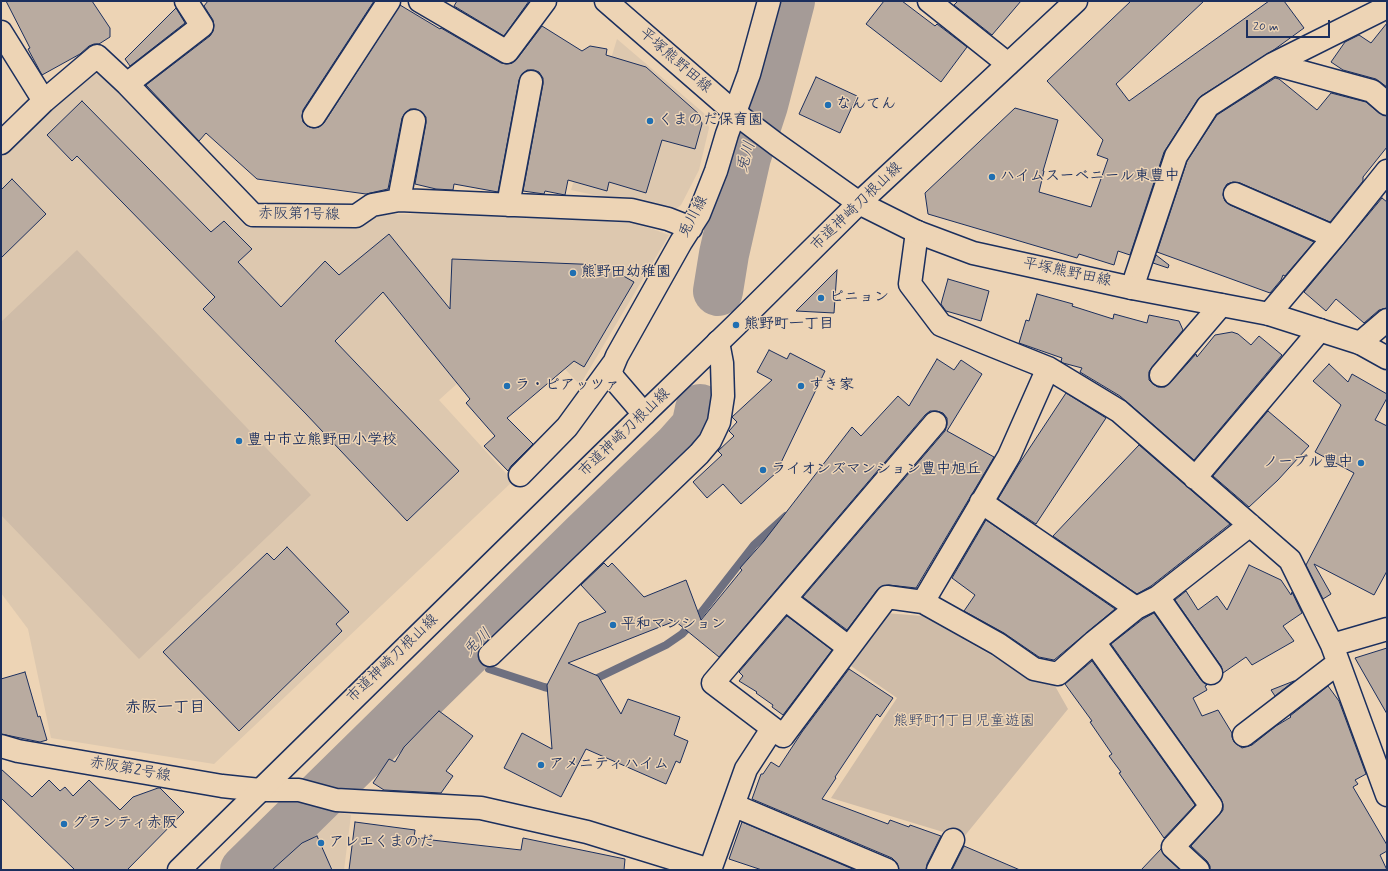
<!DOCTYPE html>
<meta charset="utf-8">
<style>
body{margin:0}
#map{position:relative;width:1388px;height:871px;overflow:hidden;background:#edd4b5;font-family:Mynerve,sans-serif}
canvas{display:block}
.frame{position:absolute;inset:0;border:2px solid #1b2f5e;pointer-events:none}
.scale{position:absolute;left:1246px;top:20px;width:84px;height:18px;box-sizing:border-box;border:2px solid #1b2f5e;border-top:0;padding-left:5px;font-size:12px;line-height:14px;white-space:nowrap;color:#1b2f5e;-webkit-text-stroke:3px #edd4b5;paint-order:stroke}
</style>
<div id="map">
<canvas width="1388" height="871"></canvas>
<div class="frame"></div>
<div class="scale">20 m</div>
</div>
<script>
const c = document.querySelector('canvas').getContext('2d');
c.lineJoin = 'round';
function paint(path, color) { c.fillStyle = color; c.fill(path, 'evenodd'); }
const toPath = rows => new Path2D(rows.map(r => 'M' + r).join(''));
function trace(path, color, width, dash) { c.strokeStyle = color; c.lineWidth = width; c.lineCap = dash ? 'butt' : 'round'; c.setLineDash(dash || []); c.stroke(path); }
function label(font, color, halo, rows, align = 'center') {
  c.font = font + ' Mynerve,"Klee One",sans-serif'; c.lineWidth = 3; c.setLineDash([]); c.textBaseline = 'middle'; c.strokeStyle = halo; c.fillStyle = color; for (const [text, x, y, turn = 0] of rows) {
    c.save(); c.translate(x, y); c.rotate((+turn || 0) * Math.PI / 180); c.textAlign = isNaN(turn) ? turn : align; if (halo) c.strokeText(text, 0, 0); c.fillText(text, 0, 0); c.restore();
  }
}
const built = toPath([
 [617,39,706,115,709,128,699,170,681,205,672,212,571,190],
 [86,73,100,73,246,227,361,227,376,214,617,216,669,235,580,385,523,324,439,400,513,481,214,764,51,738,28,629,1,593,1,155],
 [328,810,351,815,344,870,266,870]
]);
const green = toPath([
 [77,250,311,495,139,659,1,515,1,322],
 [885,613,923,616,1036,681,1055,686,1068,709,963,838,831,798,897,698,851,666]
]);
const stream = toPath([
 [457,661,464,663],
 [489,669,544,687,557,690],
 [589,682,666,645,682,634,697,618,754,545,786,516]
]);
const river = toPath([
 [718,291,724,254,746,157,763,105,790,1],
 [245,870,587,534,678,447,694,429,697,423,700,409]
]);
const building = toPath([
 [6,1,92,1,110,28,110,37,99,44,94,44,89,46,80,54,42,75,28,49,30,48,6,1],
 [208,1,374,1,303,110,302,116,303,122,307,126,313,128,319,127,324,123,400,5,440,29,441,28,501,63,506,64,512,63,517,59,542,26,582,51,590,46,607,49,606,55,646,67,700,115,702,124,695,149,662,140,646,193,609,182,607,191,568,180,565,195,545,191,544,194,523,191,543,84,543,78,539,72,534,70,527,70,522,74,519,80,498,192,454,184,453,190,436,189,415,184,426,123,426,117,422,112,416,109,410,109,405,113,402,118,388,189,366,194,257,179,206,133,199,141,146,85,210,36,213,31,214,25,213,20,204,6,208,1],
 [457,1,529,1,504,36,454,6,457,1],
 [884,1,902,1,935,26,937,24,967,47,941,82,866,24,884,1],
 [958,1,1021,1,992,35,954,5,958,1],
 [1131,1,1204,1,1116,84,1129,101,1269,1,1284,1,1304,28,1275,49,1201,96,1198,99,1164,152,1130,255,1118,251,1114,265,1079,254,1077,258,928,214,925,193,1015,108,1058,120,1043,171,1044,171,1039,192,1091,207,1108,159,1097,155,1103,140,1047,81,1131,1],
 [176,8,185,23,130,66,125,59,176,8],
 [1387,23,1387,87,1376,79,1343,70,1331,62,1345,42,1359,35,1371,43,1387,23],
 [816,77,857,96,840,133,799,114,816,77],
 [1275,78,1279,79,1317,110,1331,93,1366,102,1379,113,1387,116,1387,147,1363,177,1363,181,1330,222,1240,183,1233,182,1227,184,1224,189,1223,195,1225,201,1230,205,1314,242,1285,276,1283,275,1281,280,1270,293,1157,252,1187,161,1217,115,1275,78],
 [82,101,211,232,224,221,252,249,238,262,281,307,325,261,339,275,389,234,450,309,452,259,604,265,634,282,584,367,574,361,507,418,533,444,511,466,508,471,484,446,495,436,466,403,470,399,383,292,335,341,459,471,407,521,306,414,203,309,215,297,77,156,72,161,47,135,82,101],
 [12,179,46,214,1,258,1,190,12,179],
 [1382,198,1387,202,1387,308,1379,310,1364,323,1336,299,1326,311,1304,292,1382,198],
 [1156,255,1169,265,1168,268,1153,263,1156,255],
 [837,270,834,313,796,311,837,270],
 [948,279,989,291,981,321,946,311,941,304,948,279],
 [1037,294,1073,304,1072,306,1113,319,1114,314,1147,323,1149,315,1179,321,1183,330,1152,367,1149,372,1149,380,1153,384,1158,387,1165,387,1170,383,1196,354,1197,357,1215,335,1232,332,1238,334,1251,345,1259,336,1282,355,1194,460,1120,396,1080,372,1082,368,1063,363,1061,361,1062,358,1019,343,1026,320,1029,321,1037,294],
 [769,350,787,359,790,353,825,371,776,473,741,504,723,484,707,498,693,482,722,455,718,451,734,436,729,431,737,422,732,417,772,380,757,372,769,350],
 [937,359,954,370,961,360,982,374,947,431,994,457,916,588,889,585,882,586,877,590,847,630,803,597,945,431,947,425,947,418,943,413,937,411,930,411,925,415,719,657,675,621,568,663,598,676,621,714,628,699,680,717,674,735,688,741,680,763,676,761,666,784,586,749,561,797,504,768,522,733,552,749,547,685,579,623,606,612,581,585,604,563,608,567,612,563,644,597,686,580,701,620,742,570,740,568,764,541,852,427,861,436,898,396,909,406,937,359],
 [1329,364,1348,382,1352,374,1387,394,1387,398,1375,420,1387,426,1387,571,1374,595,1314,564,1331,594,1323,599,1306,565,1354,473,1315,452,1341,405,1313,381,1329,364],
 [1066,393,1106,418,1036,524,998,499,1019,464,1066,393],
 [1268,411,1309,446,1278,480,1249,507,1213,476,1268,411],
 [1139,445,1230,524,1151,586,1137,594,1053,536,1139,445],
 [986,520,1115,609,1054,660,1039,657,1004,633,964,611,975,595,952,578,986,520],
 [287,547,349,612,336,624,342,631,239,731,163,652,267,553,274,560,287,547],
 [1249,565,1281,580,1291,595,1292,592,1302,613,1283,626,1294,641,1252,665,1246,657,1223,673,1221,666,1175,600,1186,591,1198,610,1217,596,1227,610,1249,565],
 [1154,613,1201,680,1207,685,1205,686,1207,690,1193,698,1202,716,1218,710,1232,733,1232,737,1234,742,1242,748,1252,745,1276,726,1291,717,1290,716,1328,686,1339,701,1366,774,1355,780,1358,784,1353,787,1387,845,1387,851,1380,855,1387,870,1210,870,1210,866,1207,861,1191,846,1220,814,1223,810,1223,804,1221,799,1111,644,1143,619,1154,613],
 [787,616,832,650,783,715,772,707,773,705,756,693,757,692,739,681,743,676,739,672,787,616],
 [1387,648,1387,714,1355,658,1387,648],
 [1092,661,1195,805,1164,838,1119,773,1121,772,1109,756,1112,754,1090,722,1092,721,1065,684,1092,661],
 [849,669,893,698,880,717,877,714,835,777,836,778,822,799,888,824,890,820,909,827,910,825,941,836,927,864,926,870,899,870,897,863,892,858,752,799,761,774,763,774,771,762,779,767,802,732,849,669],
 [25,672,38,717,40,716,47,740,40,742,1,734,1,679,25,672],
 [1294,681,1275,696,1271,690,1294,681],
 [439,711,473,736,446,771,453,776,441,793,384,790,373,783,389,759,395,762,404,747,439,711],
 [1,769,32,797,49,780,60,791,65,787,73,796,89,780,120,810,133,797,158,788,160,788,184,812,127,870,75,870,1,798,1,769],
 [355,822,415,830,414,838,521,850,523,838,625,859,624,870,349,870,355,822],
 [742,822,855,870,762,870,729,859,742,822],
 [317,836,332,870,272,870,302,843,317,836],
 [964,846,1020,870,952,870,964,846],
 [1161,849,1165,856,1180,870,1141,870,1161,849]
]);
const street = toPath([
 [420,1,507,52,545,1],
 [929,1,1008,64],
 [1,32,44,101],
 [1273,64,1372,91,1387,104],
 [127,84,202,26,186,1],
 [314,116,389,1],
 [1,143,44,101,97,56,127,84,253,215,356,216,372,205,399,200,631,210,668,219,691,228],
 [1235,194,1334,237],
 [399,200,414,121],
 [508,205,531,82],
 [917,232,910,284,941,325,1048,368,1119,411,1290,560,1332,645,1387,795],
 [1132,288,1176,156,1208,106,1273,64,1387,7],
 [1269,314,1334,237,1387,171],
 [1360,343,1387,320],
 [1161,375,1221,305],
 [644,414,614,379,611,373,612,368,617,356,681,242,699,214,716,171,727,134,749,74,769,1],
 [935,423,713,683,783,736,887,597,923,602,998,644,1034,669,1058,674,1094,642,1136,608,1158,597,1250,525],
 [520,475,567,427,613,364],
 [1195,478,1320,330],
 [981,502,1136,608],
 [1158,597,1211,673],
 [785,599,848,647],
 [923,602,1009,456,1048,368],
 [1094,642,1211,806,1173,847,1198,870],
 [1332,645,1387,629],
 [490,655,699,454,710,441,719,422,723,396,722,363,718,342],
 [1244,735,1338,663],
 [1,746,18,751,222,786,260,790,299,790,336,800,481,808,587,832,710,870,746,769,772,729],
 [733,805,887,870],
 [938,870,953,840]
]);
const secondary = toPath([
 [606,1,735,113,776,144,859,203,917,232,973,253,1132,288,1269,314,1360,343,1387,358],
 [179,870,644,414,736,325,859,203,1076,1]
]);
const markers = [
 [828,105,4,"#1f6fb2"],
 [650,121,4,"#1f6fb2"],
 [992,177,4,"#1f6fb2"],
 [573,273,4,"#1f6fb2"],
 [821,298,4,"#1f6fb2"],
 [736,325,4,"#1f6fb2"],
 [507,386,4,"#1f6fb2"],
 [801,386,4,"#1f6fb2"],
 [239,441,4,"#1f6fb2"],
 [1361,463,4,"#1f6fb2"],
 [763,470,4,"#1f6fb2"],
 [613,625,4,"#1f6fb2"],
 [541,765,4,"#1f6fb2"],
 [64,824,4,"#1f6fb2"],
 [321,843,4,"#1f6fb2"]
];
const streetNames = [
 ["平塚熊野田線",675,61,41],
 ["市道神崎刀根山線",857,207,-44],
 ["赤阪第1号線",299,215,1],
 ["兎川線",694,217,-62],
 ["平塚熊野田線",1067,273,12],
 ["市道神崎刀根山線",625,433,-44],
 ["市道神崎刀根山線",393,659,-44],
 ["赤阪第2号線",130,770,10]
];
const poiNames = [
 ["なんてん",836,105],
 ["くまのだ保育園",658,121],
 ["ハイムスーベニール東豊中",1000,177],
 ["熊野田幼稚園",581,273],
 ["ピニョン",829,298],
 ["熊野町一丁目",744,325],
 ["ラ・ピアッツァ",515,386],
 ["すき家",809,386],
 ["豊中市立熊野田小学校",247,441],
 ["ノーブル豊中",1353,463,"right"],
 ["ライオンズマンション豊中旭丘",771,470],
 ["平和マンション",621,625],
 ["アメニティハイム",549,765],
 ["グランティ赤阪",72,824],
 ["アレエくまのだ",329,843]
];
const parkNames = [
 ["熊野町1丁目児童遊園",964,722]
];
const waterNames = [
 ["兎川",747,157,-74],
 ["兎川",478,643,-44]
];
const neighbourhoodNames = [
 ["赤阪一丁目",165,709]
];
paint(built, '#ddc8af');
paint(green, '#cfbca8');
trace(stream, '#6e7080', 8);
trace(river, '#a59b97', 50);
paint(building, '#b9aba0');
trace(building, '#1b2f5e', 1);
trace(street, '#1b2f5e', 25);
trace(secondary, '#1b2f5e', 25);
trace(street, '#edd4b5', 22);
trace(secondary, '#edd4b5', 22);
for (const [x, y, r, color] of markers) { const dot = new Path2D(); dot.arc(x, y, r, 0, 2 * Math.PI); c.fillStyle = color; c.fill(dot); trace(dot, '#edd4b5', 1.5); }
label('15px', '#1b2f5e', '#edd4b5', streetNames);
label('bold 15px', '#1b2f5e', '#edd4b5', poiNames, 'left');
label('15px', '#364469', '#edd4b5', parkNames);
label('italic 16px', '#374569', '#edd4b5', waterNames);
label('bold 16px', '#1b2f5e', '#edd4b5', neighbourhoodNames);
</script>
